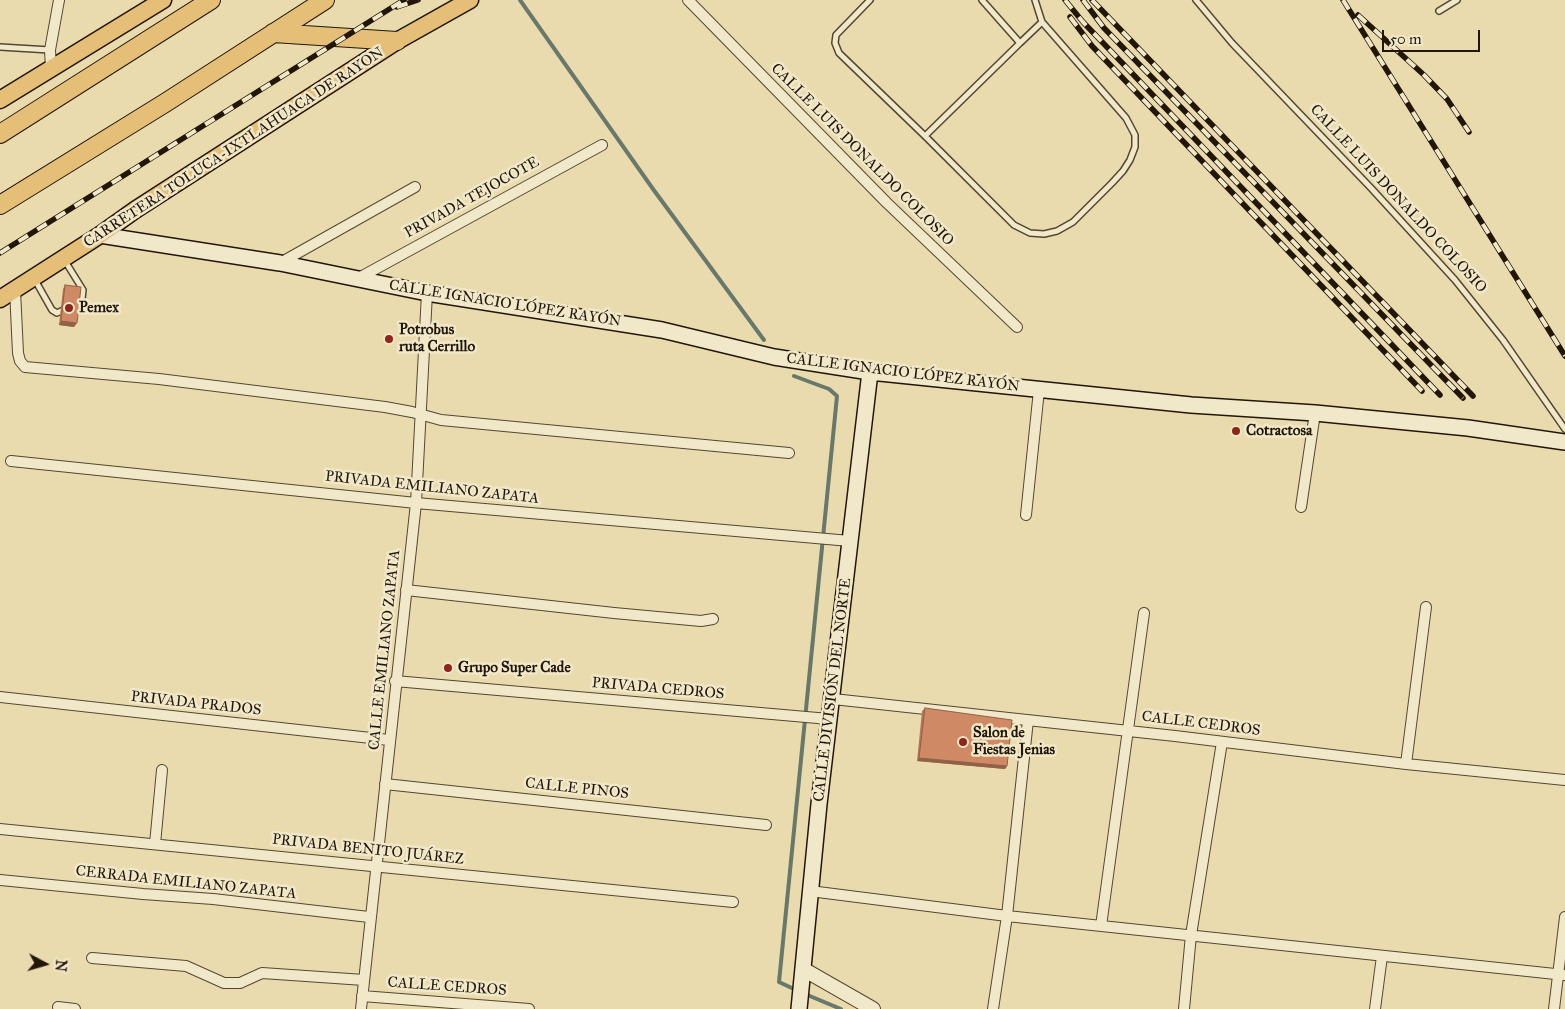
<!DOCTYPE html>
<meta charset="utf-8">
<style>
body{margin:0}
#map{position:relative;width:1565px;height:1009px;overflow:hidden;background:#eadbae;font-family:"IM FELL Great Primer",serif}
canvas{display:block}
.north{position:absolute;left:20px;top:939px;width:50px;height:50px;-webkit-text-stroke:4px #f1e8ca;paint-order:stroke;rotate:96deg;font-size:14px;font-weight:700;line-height:20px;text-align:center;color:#211608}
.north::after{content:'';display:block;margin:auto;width:18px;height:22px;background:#211608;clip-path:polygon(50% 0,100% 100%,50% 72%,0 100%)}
.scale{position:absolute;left:1382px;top:30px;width:98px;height:22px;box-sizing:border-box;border:2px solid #211608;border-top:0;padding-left:6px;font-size:15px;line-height:18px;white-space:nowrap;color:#211608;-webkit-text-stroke:4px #f1e8ca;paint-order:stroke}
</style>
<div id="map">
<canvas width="1565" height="1009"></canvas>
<div class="north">N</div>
<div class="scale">50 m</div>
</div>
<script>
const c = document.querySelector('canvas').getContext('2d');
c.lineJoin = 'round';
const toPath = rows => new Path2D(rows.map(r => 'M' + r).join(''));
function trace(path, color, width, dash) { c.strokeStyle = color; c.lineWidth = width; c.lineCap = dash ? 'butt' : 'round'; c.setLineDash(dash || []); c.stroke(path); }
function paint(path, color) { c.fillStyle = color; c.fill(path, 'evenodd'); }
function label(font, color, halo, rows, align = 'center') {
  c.font = font + ' "IM FELL Great Primer",serif'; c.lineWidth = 5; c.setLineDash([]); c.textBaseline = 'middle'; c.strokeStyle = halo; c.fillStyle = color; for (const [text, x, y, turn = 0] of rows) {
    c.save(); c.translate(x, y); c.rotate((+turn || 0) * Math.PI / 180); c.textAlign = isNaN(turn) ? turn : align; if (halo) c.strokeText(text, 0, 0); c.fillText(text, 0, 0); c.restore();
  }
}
const stream = toPath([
 [520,0,653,189,764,340],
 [794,376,829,389,837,396,779,982,796,990],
 [805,994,841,1009]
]);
const service = toPath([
 [870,0,836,35,835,43,839,53,925,136,1014,225,1030,233,1044,234,1057,231,1073,222,1112,183,1123,171,1130,160,1135,147,1135,135,1126,118,1042,22,1035,0],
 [982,0,1020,43,1042,22],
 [1196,0,1232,43,1371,188,1455,280,1503,340,1565,429],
 [1439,11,1457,0],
 [0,47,50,50],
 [925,136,1020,43],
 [65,261,83,290,82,299,74,304],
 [35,280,52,310,57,313,65,309]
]);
const minor = toPath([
 [688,0,887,203,1017,327],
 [51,68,50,50,59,0],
 [280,263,415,187],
 [357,279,602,145],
 [15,290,18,353,20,361,25,367,159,379,385,407,412,412,441,420,789,453],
 [11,461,416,503,850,541],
 [1301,507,1315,413],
 [1026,515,1039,390],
 [406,590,614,613,701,621,713,619],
 [395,681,829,719],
 [0,697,389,740],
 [833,699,1175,736,1406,764,1565,780],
 [1406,764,1426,607],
 [385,784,766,825],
 [0,829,733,902],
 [155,844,162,770],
 [0,880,143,894,213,899,369,917],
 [810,891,1007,916,1565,975],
 [1101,926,1144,613],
 [92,958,186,966,224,983,240,983,262,973,364,980],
 [362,996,529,1009],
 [58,1007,75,1009],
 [361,1009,416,503,427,293],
 [993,1009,1007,916,1028,720],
 [1184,1009,1191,935,1222,742],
 [1375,1009,1382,956],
 [1554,1009,1565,917]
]);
const tertiary = toPath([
 [803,969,873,1009]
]);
const secondary = toPath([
 [100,235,280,263,427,293,662,330,774,357,870,372,1191,405,1315,413,1468,428,1565,442],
 [799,1009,819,804,870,372]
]);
const primary = toPath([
 [0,100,163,0],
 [0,299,100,235,135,210,397,41,470,0]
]);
const trunk = toPath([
 [273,33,397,41],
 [0,134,211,0],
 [0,205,165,103,325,0]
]);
const rail = toPath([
 [1065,0,1083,22,1440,395],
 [1083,0,1104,28,1463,398],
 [1092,0,1473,396],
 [1343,0,1565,356],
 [397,7,418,0],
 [1358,15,1424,75,1447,99,1469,132],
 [1070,17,1092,46,1422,391],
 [0,253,404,0]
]);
const wall = toPath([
 [65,285,74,327,59,325,63,289],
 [925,708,1007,766,1005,769,917,761,922,711]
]);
const shadedWall = toPath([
 [61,321,77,323,74,327,59,325],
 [919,758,1007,766,1005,769,917,761]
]);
const building = toPath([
 [65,285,81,287,77,323,61,321,65,285],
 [925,708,1012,720,1007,766,919,758,925,708]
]);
const markers = [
 [69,308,5,"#8f2418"],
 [389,339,5,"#8f2418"],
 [1236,431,5,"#8f2418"],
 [448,668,5,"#8f2418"],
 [963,742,5,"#8f2418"]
];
const streetNames = [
 ["CARRETERA TOLUCA-IXTLAHUACA DE RAYON",234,148,-33],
 ["CALLE LUIS DONALDO COLOSIO",862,155,45],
 ["PRIVADA TEJOCOTE",472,198,-29],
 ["CALLE LUIS DONALDO COLOSIO",1398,199,47],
 ["CALLE IGNACIO LÓPEZ RAYÓN",505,304,9],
 ["CALLE IGNACIO LÓPEZ RAYÓN",903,373,7],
 ["PRIVADA EMILIANO ZAPATA",432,488,6],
 ["CALLE EMILIANO ZAPATA",385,650,-84],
 ["PRIVADA CEDROS",658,689,5],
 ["CALLE DIVISIÓN DEL NORTE",833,690,-83],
 ["PRIVADA PRADOS",196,704,6],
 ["CALLE CEDROS",1201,724,7],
 ["CALLE PINOS",577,789,6],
 ["PRIVADA BENITO JUÁREZ",368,850,6],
 ["CERRADA EMILIANO ZAPATA",186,883,6],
 ["CALLE CEDROS",447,987,4]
];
const poiNames = [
 ["Pemex",79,308],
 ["Potrobus",399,330],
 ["ruta Cerrillo",399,347],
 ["Cotractosa",1246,431],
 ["Grupo Super Cade",458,668],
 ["Salon de",973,733],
 ["Fiestas Jenias",973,750]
];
trace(stream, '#68796c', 4);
trace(service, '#534732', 8);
trace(minor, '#534732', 12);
trace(tertiary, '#534732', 16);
trace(secondary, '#211608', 18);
trace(primary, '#211608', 19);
trace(trunk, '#211608', 20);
trace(service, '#f1e8ca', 5);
trace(minor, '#f1e8ca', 10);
trace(tertiary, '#f1e8ca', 14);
trace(secondary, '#f1e8ca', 15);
trace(primary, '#e5be77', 16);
trace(trunk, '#e5be77', 18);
trace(rail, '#211608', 5.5);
trace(rail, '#f1e8ca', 4, [11]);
paint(wall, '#b27757');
paint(shadedWall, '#916147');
paint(building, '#cf8a65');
trace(building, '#916147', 1);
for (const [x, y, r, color] of markers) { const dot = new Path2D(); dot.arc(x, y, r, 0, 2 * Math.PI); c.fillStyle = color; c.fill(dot); trace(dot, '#f1e8ca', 2); }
label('15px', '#211608', '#f1e8ca', streetNames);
label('bold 15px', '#211608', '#f1e8ca', poiNames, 'left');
</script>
